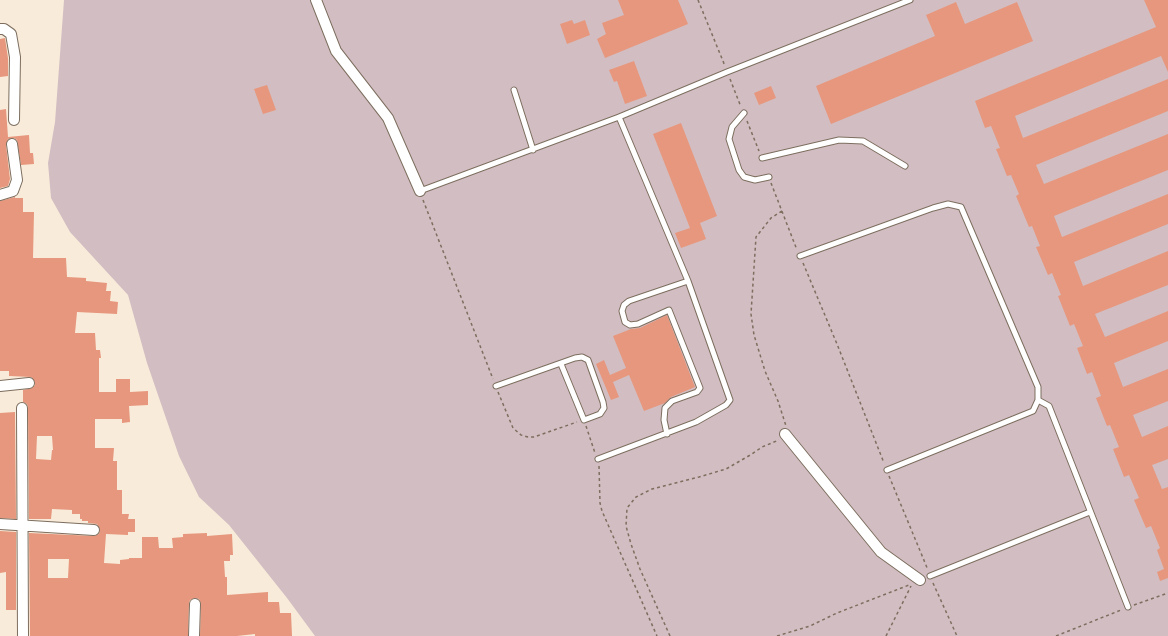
<!DOCTYPE html>
<style>
body{margin:0}
canvas{display:block;background:#f8ebd9}
</style>
<canvas width="1168" height="636"></canvas>
<script>
const c = document.querySelector('canvas').getContext('2d');
c.lineJoin = 'round';
function paint(path, color) { c.fillStyle = color; c.fill(path, 'evenodd'); }
const toPath = rows => new Path2D(rows.map(r => 'M' + r).join(''));
function trace(path, color, width, dash) { c.strokeStyle = color; c.lineWidth = width; c.lineCap = dash ? 'butt' : 'round'; c.setLineDash(dash || []); c.stroke(path); }
const industrial = toPath([
 [64,0,1168,0,1168,636,315,636,287,598,229,525,199,497,179,456,147,363,128,295,70,232,51,198,48,163,55,122]
]);
const building = toPath([
 [618,0,678,0,688,24,605,58,597,39,606,34,602,23,624,15],
 [1144,0,1168,0,1168,72,1161,56,1015,116,1023,138,1168,79,1168,111,1036,165,1044,184,1168,134,1168,170,1054,216,1062,237,1168,194,1168,224,1074,262,1083,286,1168,251,1168,285,1095,314,1105,337,1168,311,1168,341,1114,363,1123,387,1168,369,1168,401,1133,415,1142,437,1168,426,1168,459,1152,465,1162,489,1168,487,1168,578,1160,581,1157,572,1164,569,1157,550,1160,548,1151,526,1146,528,1134,500,1139,498,1129,475,1124,477,1113,449,1119,447,1110,425,1107,426,1096,398,1101,396,1092,372,1087,374,1077,348,1083,346,1074,324,1070,326,1058,296,1061,295,1052,273,1048,275,1036,247,1040,246,1032,226,1029,227,1016,196,1019,194,1011,175,1007,176,996,149,1000,148,991,126,985,128,975,101,1156,27],
 [956,2,965,24,1017,2,1033,41,831,124,816,86,935,36,926,15],
 [572,20,574,24,585,20,590,35,567,44,560,24],
 [5,38,8,58,8,76,0,77,0,39],
 [634,61,647,96,625,104,617,81,614,82,609,70],
 [267,85,276,110,263,114,254,89],
 [771,86,776,98,759,105,754,93],
 [6,109,8,137,29,135,30,153,33,153,34,164,21,165,17,140,14,138,8,139,6,145,10,179,8,186,0,188,0,110],
 [681,123,717,216,700,223,706,239,681,248,675,233,690,228,653,134],
 [15,197,15,198,23,198,23,212,34,212,33,258,66,258,67,277,86,278,86,281,107,283,106,291,111,291,110,301,118,302,117,314,77,312,75,333,95,333,96,350,100,350,101,358,99,358,99,392,116,392,116,379,130,379,130,392,148,391,148,405,129,406,130,422,122,423,122,419,95,419,95,448,114,448,113,461,117,461,117,490,122,490,122,514,129,514,128,519,135,519,135,532,128,532,128,535,106,534,104,563,120,564,120,560,129,559,129,558,142,558,142,537,158,537,159,548,173,548,172,538,183,537,183,534,207,533,207,536,232,534,233,555,230,555,230,561,224,561,225,577,227,577,227,595,268,592,268,602,279,602,280,613,291,613,292,636,255,636,255,634,237,636,200,636,201,604,199,599,195,598,190,600,189,603,188,636,30,636,29,533,94,536,99,534,100,530,97,524,88,523,88,521,82,521,82,519,80,519,80,514,72,514,72,510,52,509,51,519,29,519,28,408,27,404,23,402,23,390,32,388,35,385,35,382,31,377,9,376,9,371,0,371,0,201],
 [37,436,52,436,53,450,52,450,51,460,36,459],
 [48,559,69,559,68,578,48,578],
 [667,315,695,387,671,397,665,403,644,411,629,375,613,382,619,397,611,400,596,364,604,360,610,375,626,368,613,336,631,329,640,328],
 [15,412,16,519,0,518,0,413],
 [0,531,16,532,16,610,6,610,6,572,0,573]
]);
const path = toPath([
 [698,0,725,66],
 [730,79,741,107],
 [747,121,759,151],
 [771,183,797,250],
 [423,200,493,379],
 [782,211,771,218,756,237,751,314,754,335,765,371,778,401,786,426],
 [803,263,837,344,884,463],
 [498,392,513,428,521,435,528,437,534,437,577,422],
 [586,426,595,453],
 [599,466,600,503,602,511,657,636],
 [889,476,928,570],
 [933,583,957,636],
 [1134,605,1168,593],
 [670,636,640,569,631,544,626,526,627,508,636,497,652,489,699,477,726,469,752,454,762,447,779,440],
 [777,636,810,626,837,613,909,585],
 [886,636,911,586],
 [1056,636,1121,610]
]);
const lane = toPath([
 [514,90,533,150],
 [744,113,732,127,729,139,739,170,744,177,755,180,769,177],
 [762,158,839,140,863,141,905,166],
 [420,191,619,117,727,72,910,0],
 [800,256,933,208,948,204,961,207,1038,387,1038,400,1033,411,887,470],
 [496,386,575,358,582,357,588,360,603,402,604,408,600,414,584,420,561,364],
 [1038,400,1049,406,1128,607],
 [667,434,664,420,665,408,672,401,697,392,700,388,669,310,638,324,630,325,625,322,622,311,624,305,629,301,688,281],
 [598,459,696,422,726,405,730,400,688,281,619,117],
 [930,576,1090,512]
]);
const street = toPath([
 [316,0,336,51,388,118,420,191],
 [0,29,4,29,11,34,15,57,14,120],
 [0,195,13,191,17,180,12,144],
 [0,386,29,383],
 [22,408,23,636],
 [785,434,881,552,920,580],
 [0,524,94,530],
 [194,636,195,604]
]);
paint(industrial, '#d2bec2');
paint(building, '#e7977d');
trace(lane, '#7d6e5f', 7);
trace(street, '#7d6e5f', 12);
trace(path, '#7d6e5f', 1.5, [3, 3]);
trace(lane, '#fff', 5);
trace(street, '#fff', 10);
</script>
